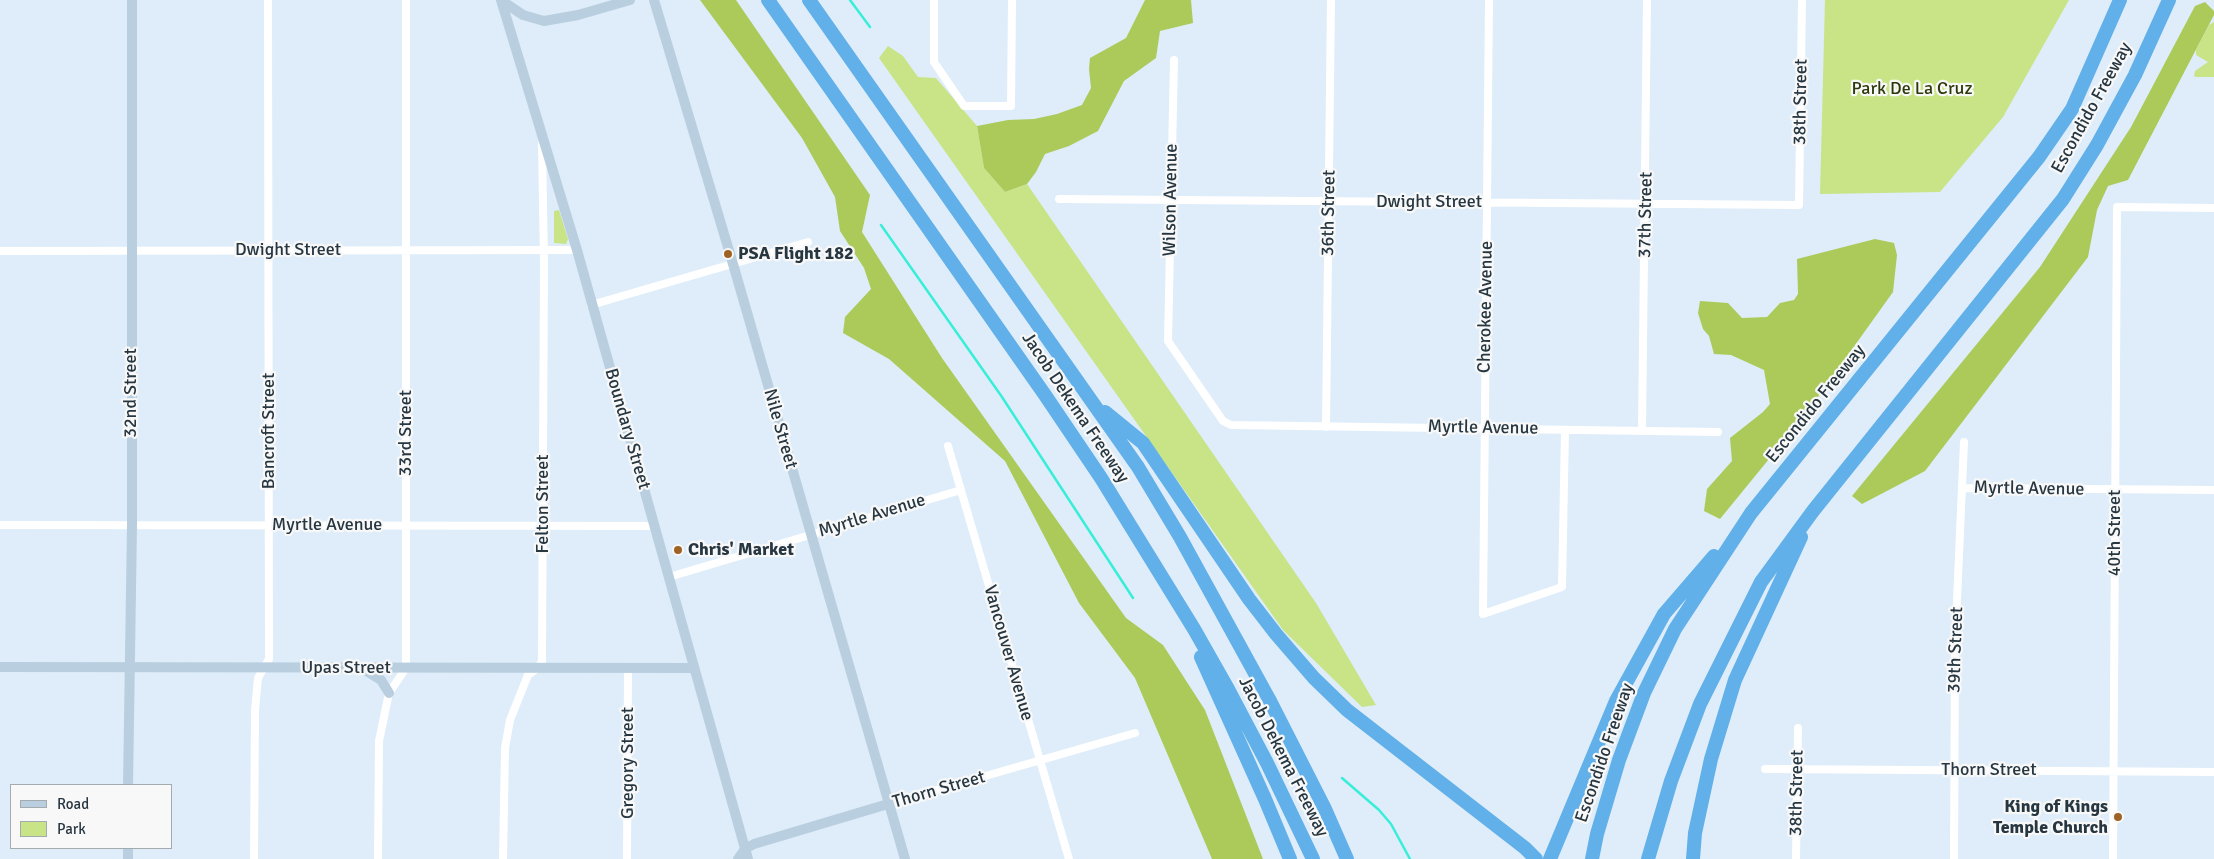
<!DOCTYPE html>
<style>
body{margin:0}
#map{position:relative;width:2214px;height:859px;overflow:hidden;background:#deedf9;font-family:Signika,sans-serif}
canvas{display:block}
.legend{position:absolute;left:10px;top:784px;width:162px;height:65px;box-sizing:border-box;background:#f8f8f8;border:1px solid #a4abaf;margin:0;padding:6px 9px;list-style:none;font-size:15px;color:#273742}
.legend li{display:flex;align-items:center;gap:10px;height:25px}
.legend b{width:25px;border:1px solid #a4abaf}
</style>
<div id="map">
<canvas width="2214" height="859"></canvas>
<ul class="legend">
<li><b style="height:6px;background:#b9cfdf"></b>Road</li>
<li><b style="height:14px;background:#c8e487"></b>Park</li>
</ul>
</div>
<script>
const c = document.querySelector('canvas').getContext('2d');
c.lineJoin = 'round';
function paint(path, color) { c.fillStyle = color; c.fill(path, 'evenodd'); }
const toPath = rows => new Path2D(rows.map(r => 'M' + r).join(''));
function trace(path, color, width, dash) { c.strokeStyle = color; c.lineWidth = width; c.lineCap = dash ? 'butt' : 'round'; c.setLineDash(dash || []); c.stroke(path); }
function label(font, color, halo, rows, align = 'center') {
  c.font = font + ' Signika,sans-serif'; c.lineWidth = 4.5; c.setLineDash([]); c.textBaseline = 'middle'; c.strokeStyle = halo; c.fillStyle = color; for (const [text, x, y, turn = 0] of rows) {
    c.save(); c.translate(x, y); c.rotate((+turn || 0) * Math.PI / 180); c.textAlign = isNaN(turn) ? turn : align; if (halo) c.strokeText(text, 0, 0); c.fillText(text, 0, 0); c.restore();
  }
}
const green = toPath([
 [1825,0,2069,0,2003,117,1940,192,1820,194],
 [2214,22,2214,77,2196,77,2194,76,2195,71,2208,62,2196,55,2196,50,2209,25],
 [888,46,903,56,918,77,936,78,977,126,984,168,1005,192,1027,184,1316,603,1376,705,1362,707,1283,630,879,58],
 [559,210,568,239,566,244,554,243,554,211]
]);
const forest = toPath([
 [700,0,736,0,870,195,862,232,942,358,1126,618,1163,645,1205,710,1263,859,1212,859,1135,678,1079,603,1005,461,889,359,843,333,845,317,871,289,864,268,840,231,835,197,802,138],
 [1145,0,1191,0,1193,23,1160,31,1156,58,1124,81,1098,131,1069,146,1045,154,1036,172,1027,184,1005,192,984,168,977,126,1008,120,1034,119,1057,114,1082,105,1091,88,1089,69,1090,58,1126,38],
 [2205,2,2214,11,2214,15,2128,180,2108,186,2097,210,2088,257,1925,471,1862,504,1852,496,2040,267,2131,127,2195,6],
 [1875,239,1894,243,1897,255,1893,292,1805,415,1720,519,1704,511,1707,489,1732,461,1730,438,1763,412,1770,404,1764,370,1731,355,1714,354,1709,336,1703,329,1698,313,1700,301,1728,303,1742,318,1767,317,1780,303,1794,300,1798,294,1797,259]
]);
const stream = toPath([
 [850,0,870,27],
 [881,225,1002,397,1133,598],
 [1342,778,1379,810,1391,824,1410,859]
]);
const street = toPath([
 [934,0,934,62,964,106,1011,106,1012,0],
 [1489,0,1483,614,1562,587,1565,430],
 [1174,60,1168,341,1223,421,1231,425,1718,432],
 [1059,199,1799,205,1802,0],
 [0,251,577,250],
 [591,305,808,242],
 [1326,427,1331,0],
 [1642,430,1647,0],
 [948,446,1069,859],
 [1963,488,2214,490],
 [0,525,654,526],
 [669,577,961,490],
 [1765,769,2214,772],
 [888,804,1135,733],
 [254,859,255,710,258,678,269,659,268,0],
 [378,859,379,741,389,693,406,668,406,0],
 [503,859,505,748,510,720,528,675,538,668,542,661,544,263,542,144],
 [627,859,628,668],
 [1796,859,1798,728],
 [1954,859,1955,645,1964,442],
 [2113,859,2117,207,2214,208]
]);
const secondary = toPath([
 [501,0,577,250,748,859],
 [501,0,523,15,544,21,578,15,630,0],
 [654,0,733,264,905,859],
 [0,667,693,668],
 [363,669,381,680,389,693],
 [128,785,132,525,132,0],
 [128,859,128,848],
 [738,859,745,849,754,844,888,804]
]);
const highway = toPath([
 [768,0,1045,395,1101,478,1194,629,1228,689,1267,763,1313,859],
 [809,0,1138,467,1180,537,1269,699,1325,809,1347,859],
 [1105,412,1143,443,1249,599,1276,634,1314,678,1347,710,1525,848,1536,859],
 [1201,657,1265,799,1290,859],
 [1550,859,1616,701,1664,614,1714,556],
 [1592,859,1597,834,1619,760,1644,693,1675,629,1751,513,2039,157,2072,109,2120,0],
 [1648,859,1671,781,1700,704,1761,582,1813,511,2063,199,2097,145,2135,75,2169,0],
 [1693,859,1695,833,1711,759,1735,680,1801,537]
]);
const markers = [
 [728,254,5,"#9e6225"],
 [678,550,5,"#9e6225"],
 [2118,817,5,"#9e6225"]
];
const parkNames = [
 ["Park De La Cruz",1912,89]
];
const streetNames = [
 ["38th Street",1801,102,-89],
 ["Escondido Freeway",2092,108,-61],
 ["Wilson Avenue",1171,200,-89],
 ["Dwight Street",1429,202],
 ["36th Street",1329,213,-89],
 ["37th Street",1646,215,-89],
 ["Dwight Street",288,250],
 ["Cherokee Avenue",1486,307,-89],
 ["32nd Street",131,393,-90],
 ["Escondido Freeway",1816,404,-51],
 ["Jacob Dekema Freeway",1075,408,56],
 ["Myrtle Avenue",1483,428,1],
 ["Boundary Street",627,429,74],
 ["Nile Street",780,429,74],
 ["Bancroft Street",269,431,-90],
 ["33rd Street",406,433,-90],
 ["Myrtle Avenue",2029,489,1],
 ["Felton Street",543,504,-90],
 ["Myrtle Avenue",872,516,-17],
 ["Myrtle Avenue",327,525],
 ["40th Street",2115,533,-90],
 ["39th Street",1956,650,-88],
 ["Vancouver Avenue",1008,653,74],
 ["Upas Street",346,668],
 ["Escondido Freeway",1605,753,-71],
 ["Jacob Dekema Freeway",1283,757,63],
 ["Gregory Street",628,763,-90],
 ["Thorn Street",1989,770],
 ["Thorn Street",939,790,-16],
 ["38th Street",1797,793,-89]
];
const poiNames = [
 ["PSA Flight 182",738,254],
 ["Chris' Market",688,550],
 ["King of Kings",2108,807,"right"],
 ["Temple Church",2108,828,"right"]
];
paint(green, '#c8e487');
paint(forest, '#acca5a');
trace(stream, '#38eed8', 2.5);
trace(street, '#fff', 8);
trace(secondary, '#b9cfdf', 10);
trace(highway, '#61b0e9', 14);
for (const [x, y, r, color] of markers) { const dot = new Path2D(); dot.arc(x, y, r, 0, 2 * Math.PI); c.fillStyle = color; c.fill(dot); trace(dot, '#f8f8f8', 2); }
label('18px', '#2e390a', '#f8f8f8', parkNames);
label('18px', '#273742', '#f8f8f8', streetNames);
label('bold 18px', '#273742', '#f8f8f8', poiNames, 'left');
</script>
